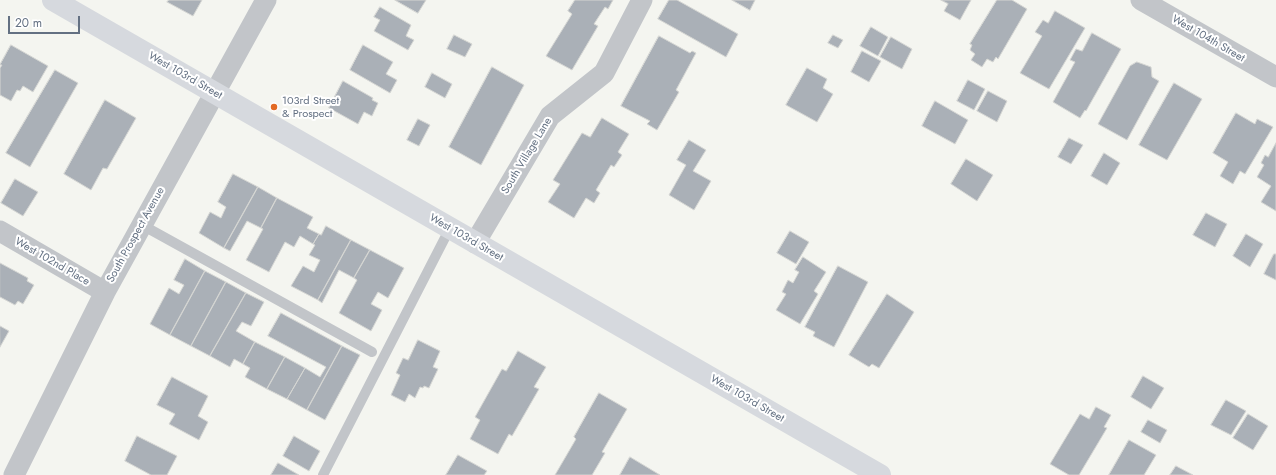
<!DOCTYPE html>
<style>
body{margin:0}
#map{position:relative;width:1276px;height:475px;overflow:hidden;background:#f4f5f0;font-family:Jost,sans-serif}
canvas{display:block}
.scale{position:absolute;left:8px;top:16px;width:72px;height:18px;box-sizing:border-box;border:2px solid #637082;border-top:0;padding-left:5px;font-size:12px;line-height:14px;white-space:nowrap;color:#637082;-webkit-text-stroke:3px #fff;paint-order:stroke}
</style>
<div id="map">
<canvas width="1276" height="475"></canvas>
<div class="scale">20 m</div>
</div>
<script>
const ctx = document.querySelector('canvas').getContext('2d');
ctx.lineJoin = 'round';
function fillPath(path, color) {
  ctx.fillStyle = color;
  ctx.fill(path, 'evenodd');
}
function stroke(path, color, width, dash) {
  ctx.strokeStyle = color;
  ctx.lineWidth = width;
  ctx.lineCap = dash ? 'butt' : 'round';
  ctx.setLineDash(dash || []);
  ctx.stroke(path);
}
function write(font, color, halo, rows, align = 'center') {
  ctx.font = font + ' Jost,sans-serif';
  ctx.lineWidth = 4;
  ctx.setLineDash([]);
  ctx.textBaseline = 'middle';
  ctx.strokeStyle = halo;
  ctx.fillStyle = color;
  for (const [text, x, y, turn = 0] of rows) {
    ctx.save();
    ctx.translate(x, y);
    ctx.rotate((+turn || 0) * Math.PI / 180);
    ctx.textAlign = isNaN(turn) ? turn : align;
    if (halo) ctx.strokeText(text, 0, 0);
    ctx.fillText(text, 0, 0);
    ctx.restore();
  }
}
const building = new Path2D(`
 M169 0H202L193 16 167 2Z
 M395 0H426L418 13Z
 M575 0H613L608 9 605 7 594 24 598 26 572 70 546 56 572 14 568 11Z
 M669 0H677L738 34 726 57 658 19Z
 M732 0H755L750 10Z
 M941 0H971L960 20 944 11 948 4Z
 M997 0H1012L1027 9 998 59 996 57 993 62 987 59 982 67 971 60 975 54 970 50 972 45 970 44Z
 M380 7 411 25 406 36 414 40 408 50 374 31 380 20 374 17Z
 M1055 11 1085 28 1049 89 1020 73 1042 36 1035 32 1043 20 1048 23Z
 M871 27 888 37 878 56 860 46Z
 M1092 33 1121 49 1086 111 1085 110 1080 118 1053 102 1075 62 1070 60 1076 49 1082 51Z
 M454 35 472 44 465 57 447 49Z
 M833 35 843 40 838 48 828 43Z
 M659 36 690 53 692 51 696 53 676 90 679 92 657 130 647 124 650 121 621 106Z
 M891 37 912 49 902 69 880 57Z
 M11 45 48 66 33 92 23 86 20 91 17 90 11 101 0 95V68L2 65H0Z
 M363 45 393 62 386 74 397 80 390 93 350 70Z
 M862 51 881 61 869 82 851 72Z
 M1137 62 1151 67 1152 77 1159 81 1127 140 1098 124 1130 66Z
 M492 67 524 85 481 165 449 147Z
 M807 68 827 79 823 88 833 94 817 122 786 105Z
 M55 70 78 83 30 167 6 153Z
 M432 73 452 84 445 98 425 87Z
 M968 80 985 89 974 110 957 101Z
 M343 81 373 98 372 100 378 103 372 116 364 112 358 124 329 108Z
 M1174 83 1202 99 1167 160 1139 145Z
 M988 91 1007 101 997 122 977 111Z
 M105 100 136 118 107 169 103 168 91 190 64 174Z
 M935 101 968 120 955 144 922 126Z
 M1236 113 1255 124 1257 119 1273 127 1245 174 1240 171 1233 184 1220 176 1228 162 1213 153Z
 M602 118 629 134 618 152 622 155 614 167 611 165 596 190 600 193 594 203 586 198 574 218 548 202 560 184 553 180 582 133 590 137Z
 M418 119 430 125 419 146 407 140Z
 M1069 138 1083 145 1071 164 1058 157Z
 M689 140 706 150 693 171 711 181 694 210 669 195 686 165 677 160Z
 M1276 143V211L1261 202 1271 186 1257 177 1264 165 1261 163 1265 155 1268 157Z
 M1104 153 1120 163 1107 185 1091 176Z
 M966 159 993 175 977 201 951 184Z
 M233 174 258 187 224 248 199 233 210 212 221 218 226 207 218 202Z
 M15 179 38 192 23 216 1 203Z
 M258 187 277 198 261 228 247 221 230 251 224 248Z
 M277 198 313 217 307 228 319 234 313 244 300 236 294 247 285 242 269 272 246 260 263 229 261 228Z
 M1206 213 1227 224 1215 247 1193 235Z
 M326 226 351 240 318 300 291 286 303 266 314 272 320 260 309 255 315 245 313 244 319 234 321 235Z
 M790 231 809 242 796 264 777 253Z
 M1246 234 1263 244 1250 267 1233 256Z
 M351 240 370 250 354 278 339 270 322 303 318 300Z
 M370 250 404 268 388 298 378 292 371 304 382 310 371 331 339 313 357 280 354 278Z
 M1274 254H1276V280L1264 274Z
 M803 257 826 272 814 291 818 294 800 324 776 310 786 294 782 292 788 280 793 283 799 272 795 270Z
 M185 259 205 271 170 335 150 324 169 288 179 294 184 285 174 280Z
 M0 263 28 278 27 281 34 285 23 304 18 301 15 305 0 297Z
 M838 266 868 282 834 347 813 336 815 332 805 327Z
 M205 271 226 282 191 346 170 335Z
 M226 282 246 293 210 356 191 346Z
 M246 293 264 302 251 326 242 322 236 331 255 342 243 364 234 359 230 367 210 356Z
 M887 294 914 312 879 368 872 364 869 367 849 355Z
 M281 313 342 346 307 410 287 399 305 368 320 377 326 367 268 336Z
 M0 326 9 331 0 347Z
 M418 340 440 351 433 367 438 369 429 388 424 386 423 388 420 387 415 398 409 394 405 402 391 395 400 375 396 373 403 358 408 360Z
 M255 342 285 357 267 389 245 377 250 368 243 364Z
 M342 346 360 355 325 420 307 410Z
 M518 351 546 367 534 387 539 389 512 436 509 434 498 454 470 439 480 420 475 417 502 369 506 371Z
 M285 357 305 368 287 399 267 389Z
 M1143 376 1164 388 1151 409 1131 397Z
 M172 377 208 396 198 416 208 422 199 440 169 424 175 414 157 405Z
 M599 393 627 409 602 452 605 453 592 475H555L576 439 574 437Z
 M1226 400 1246 411 1231 435 1211 425Z
 M1096 407 1111 415 1104 427 1107 428 1079 475H1069L1050 464 1080 414 1089 419Z
 M1248 414 1268 426 1253 450 1233 438Z
 M1148 420 1167 430 1160 443 1141 432Z
 M137 436 177 456 167 475H151L125 461Z
 M294 436 320 451 309 471 283 456Z
 M1129 440 1156 455 1144 475H1109Z
 M458 455 487 471 484 475H446Z
 M630 457 660 475H620Z
 M278 463 299 475H271Z
 M1176 466 1193 475H1170Z`);
fillPath(building, '#aab0b7');
stroke(building, '#d5d6d3', 1);
stroke(new Path2D(`
 M142 225 372 352
 M323 475 450 228`), '#c2c5c9', 10);
stroke(new Path2D(`
 M1141 0 1276 77
 M0 231 105 292
 M475 243 550 116 604 73 642 0
 M14 475 105 292 266 0`), '#c2c5c9', 21);
stroke(new Path2D(`
 M53 0 880 475`), '#d6d9de', 22);
for (const [x, y, r, color] of [
 [274,107,4,"#e26923"]
]) {
  const dot = new Path2D();
  dot.arc(x, y, r, 0, 2 * Math.PI);
  ctx.fillStyle = color;
  ctx.fill(dot);
  stroke(dot, '#fff', 1.5);
}
write('11px', '#637082', '#fff', [
 ["West 104th Street",1208,39,30],
 ["West 103rd Street",185,76,30],
 ["South Village Lane",527,156,-59],
 ["South Prospect Avenue",136,235,-61],
 ["West 103rd Street",466,238,30],
 ["West 102nd Place",52,262,30],
 ["West 103rd Street",747,399,30]
]);
write('11px', '#637082', '#fff', [
 ["103rd Street",282,101],
 ["& Prospect",282,114]
], 'left');
</script>
